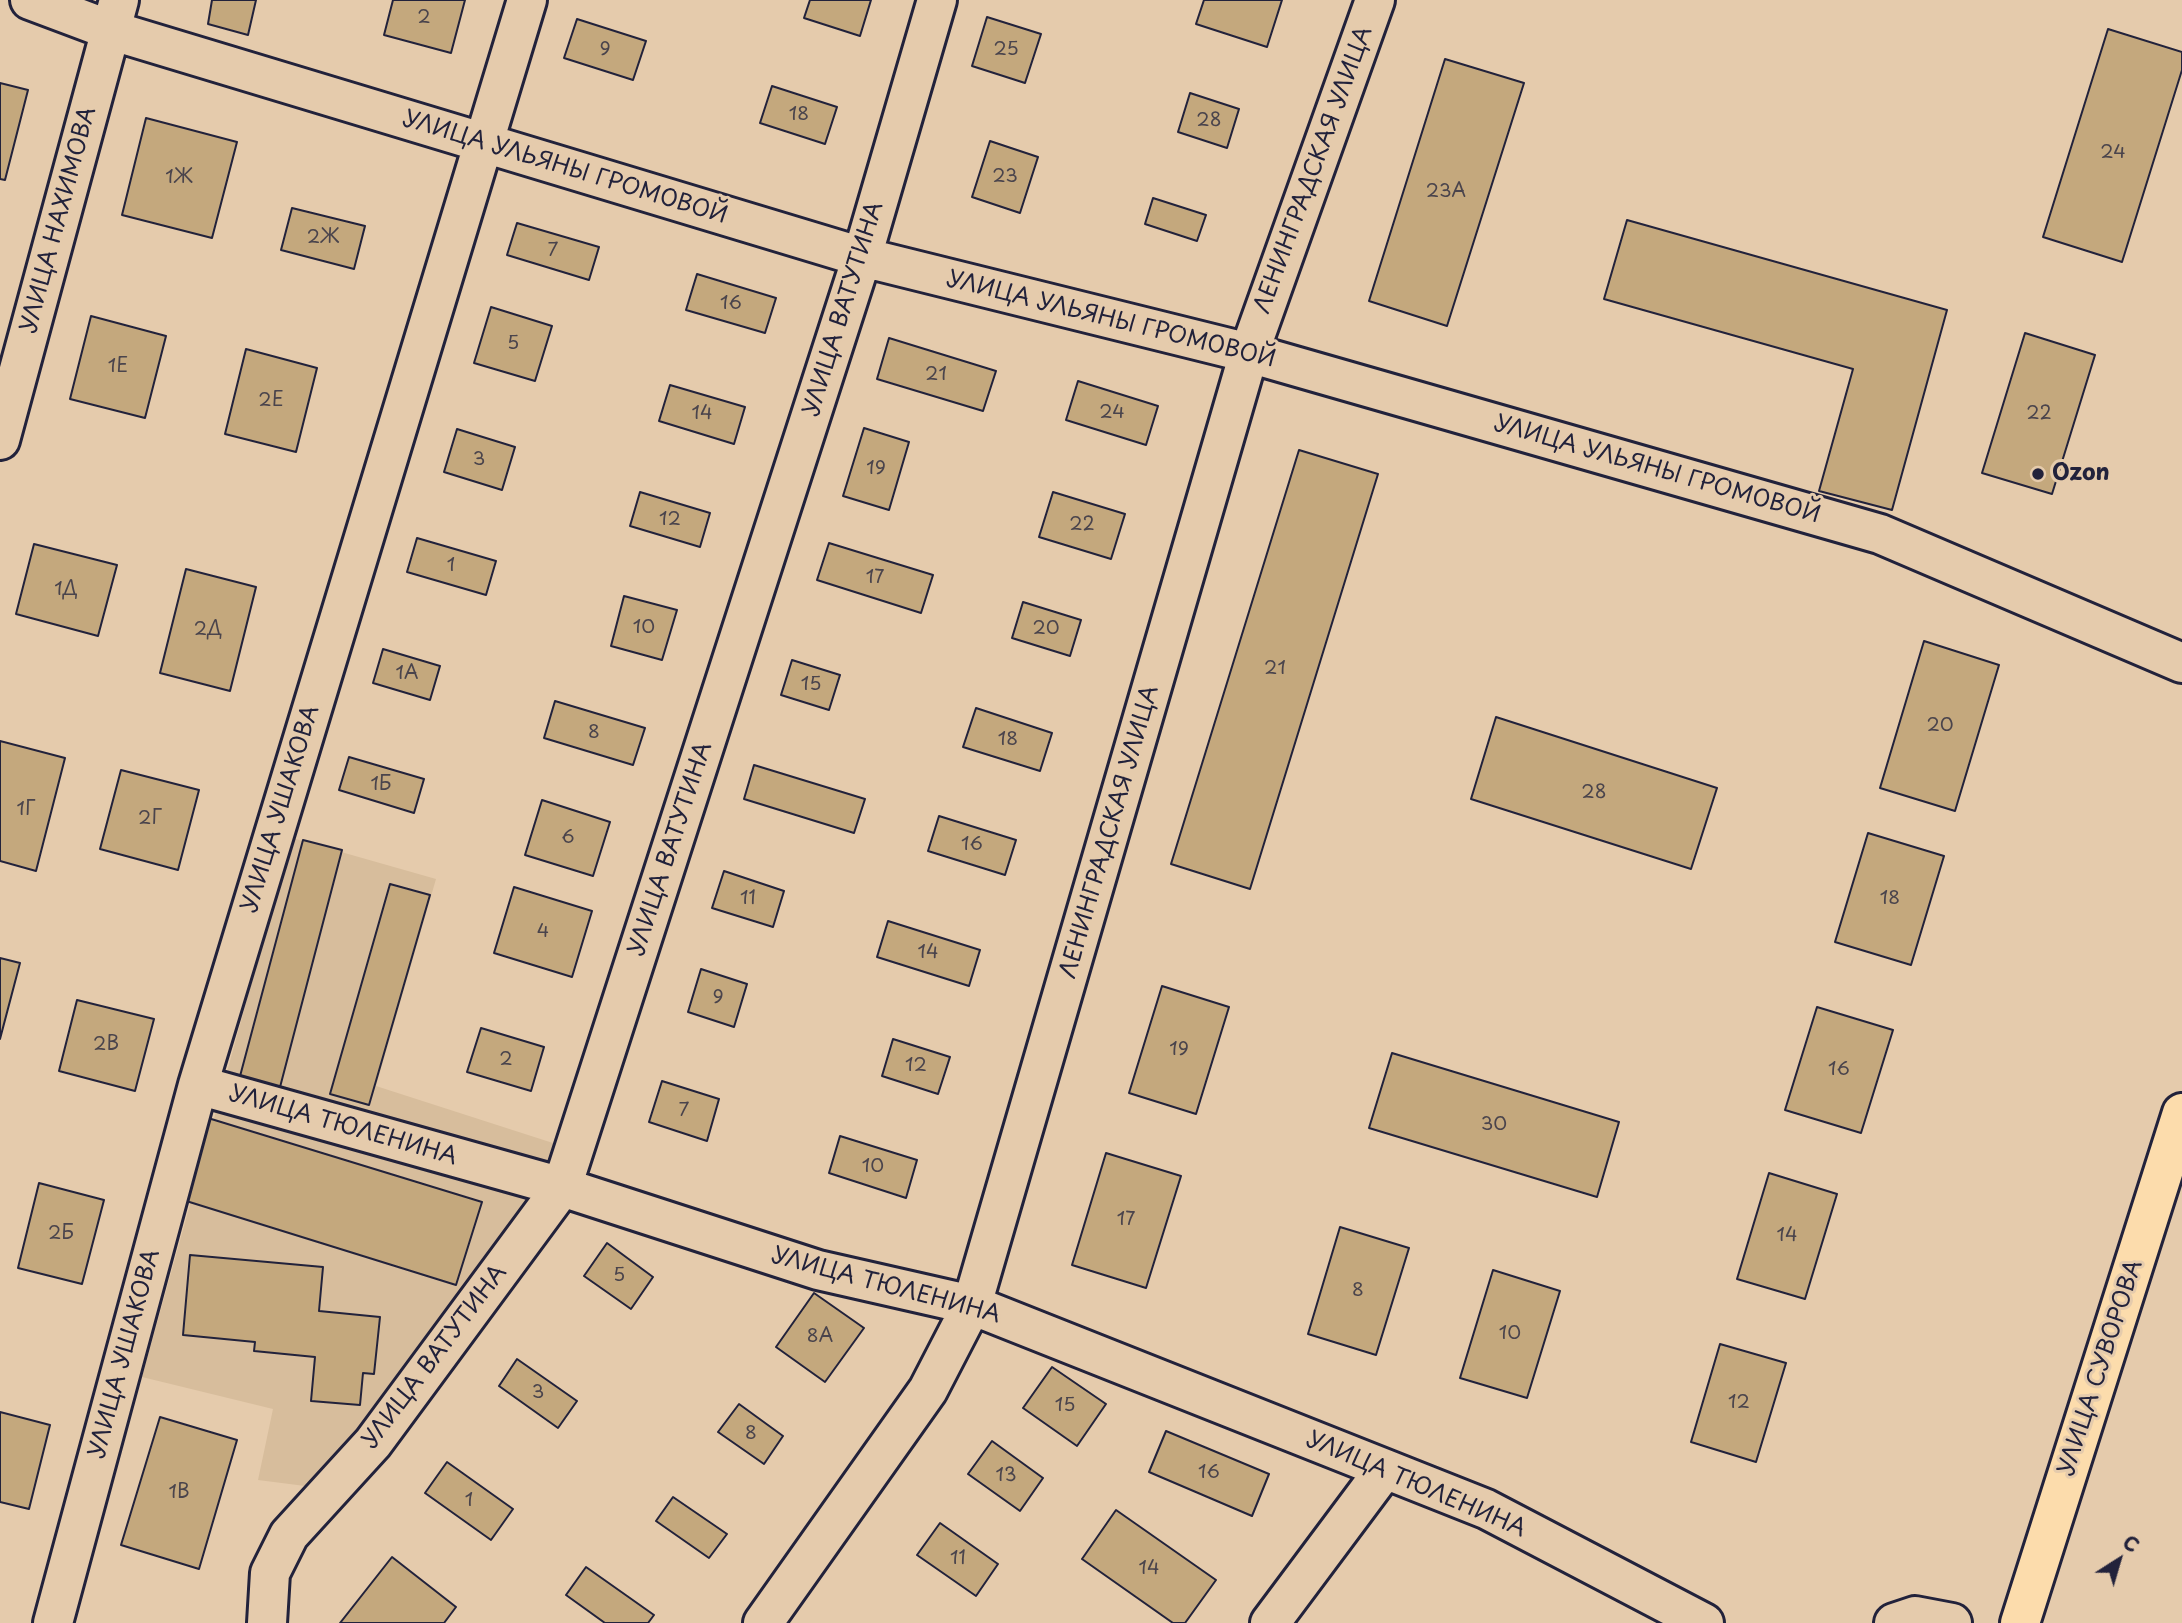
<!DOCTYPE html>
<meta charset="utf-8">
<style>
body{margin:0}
#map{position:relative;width:2182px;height:1623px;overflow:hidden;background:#e5cbac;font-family:"Playpen Sans",sans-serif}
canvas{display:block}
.north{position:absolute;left:2084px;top:1525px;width:70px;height:70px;-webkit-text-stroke:5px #e5cbac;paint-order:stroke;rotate:37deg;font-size:19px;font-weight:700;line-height:28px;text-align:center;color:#22223b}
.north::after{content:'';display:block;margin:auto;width:24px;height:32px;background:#22223b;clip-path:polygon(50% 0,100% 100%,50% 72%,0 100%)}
</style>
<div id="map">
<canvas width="2182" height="1623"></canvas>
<div class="north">С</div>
</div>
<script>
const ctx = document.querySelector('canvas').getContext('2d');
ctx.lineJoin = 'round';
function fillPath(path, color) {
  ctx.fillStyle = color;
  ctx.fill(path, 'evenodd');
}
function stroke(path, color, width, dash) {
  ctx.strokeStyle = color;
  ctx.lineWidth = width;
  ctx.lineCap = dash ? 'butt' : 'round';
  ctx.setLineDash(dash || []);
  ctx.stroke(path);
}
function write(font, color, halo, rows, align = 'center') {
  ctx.font = font + ' "Playpen Sans",sans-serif';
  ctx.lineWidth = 6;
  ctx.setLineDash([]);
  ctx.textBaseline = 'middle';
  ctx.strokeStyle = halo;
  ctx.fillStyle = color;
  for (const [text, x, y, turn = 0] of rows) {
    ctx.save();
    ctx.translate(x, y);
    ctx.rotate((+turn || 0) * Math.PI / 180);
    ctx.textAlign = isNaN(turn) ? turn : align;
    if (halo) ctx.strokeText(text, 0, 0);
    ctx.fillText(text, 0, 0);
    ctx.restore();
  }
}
fillPath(new Path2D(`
 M292 838 436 879 376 1086 556 1144 548 1181 313 1487 258 1480 273 1409 142 1377Z`), '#d7bd9c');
const building = new Path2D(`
 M212 0H256L248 35 208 24Z
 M393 0H465L451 53 384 35Z
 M810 0H871L860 36 804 18Z
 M1204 0H1282L1267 47 1196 24Z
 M987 17 1041 34 1025 83 972 66Z
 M577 19 646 41 633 80 564 58Z
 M2108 29 2182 52V70L2122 262 2043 237Z
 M1445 59 1524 83 1447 326 1369 301Z
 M0 83 28 90 5 180 0 179Z
 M772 86 837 107 825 144 760 123Z
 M1190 93 1239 109 1227 148 1178 132Z
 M146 118 237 142 212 238 122 215Z
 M990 141 1038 157 1020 213 972 197Z
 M1153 198 1206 215 1197 241 1145 224Z
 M292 208 365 226 354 269 281 250Z
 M1627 220 1947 310 1892 510 1819 491 1853 369 1604 299Z
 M517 223 599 247 589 280 507 255Z
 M697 274 776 298 765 333 686 310Z
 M491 307 552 326 535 381 474 363Z
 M91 316 166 336 145 418 70 399Z
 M2025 333 2095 355 2052 494 1982 473Z
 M889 338 996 371 983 411 877 379Z
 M246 349 317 368 296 452 225 434Z
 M1078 381 1158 406 1146 445 1066 420Z
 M670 385 745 407 734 444 659 421Z
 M864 428 909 442 889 510 843 496Z
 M457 429 515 447 502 490 444 472Z
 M1299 450 1378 474 1250 889 1171 864Z
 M640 492 710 513 700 547 630 526Z
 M1053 492 1125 514 1111 559 1039 537Z
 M417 538 496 561 486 595 407 572Z
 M829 543 933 575 921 613 817 580Z
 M34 544 117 565 98 636 16 614Z
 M186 569 256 587 230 691 160 673Z
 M624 596 677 610 662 660 611 646Z
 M1023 602 1081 620 1070 656 1012 638Z
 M1924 641 1999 665 1955 811 1880 788Z
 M383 649 440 666 430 700 373 683Z
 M792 660 840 675 829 710 781 695Z
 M555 701 645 728 633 765 544 738Z
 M976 708 1052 733 1040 771 963 747Z
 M1496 717 1717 788 1691 869 1471 799Z
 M0 741 65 758 36 871 0 861Z
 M349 757 424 779 414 813 339 790Z
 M754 765 865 799 854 833 744 799Z
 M121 770 199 790 178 870 100 849Z
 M542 800 610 822 593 876 525 855Z
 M939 816 1016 840 1005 875 928 851Z
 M1868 833 1944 856 1911 965 1835 942Z
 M303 840 342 850 279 1091 239 1080Z
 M724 871 784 891 773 927 712 908Z
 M390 884 430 895 369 1105 330 1094Z
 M514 887 592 911 572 977 494 953Z
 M888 921 980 950 969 986 877 957Z
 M0 958 20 963 0 1039Z
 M701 969 747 984 734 1027 688 1012Z
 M1162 986 1229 1007 1196 1114 1129 1093Z
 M77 1000 154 1019 135 1091 59 1071Z
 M1817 1007 1893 1030 1861 1133 1785 1110Z
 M481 1028 544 1047 531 1091 467 1072Z
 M893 1039 950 1057 938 1094 882 1076Z
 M1392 1053 1619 1122 1597 1197 1369 1128Z
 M662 1081 719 1099 707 1141 649 1122Z
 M208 1118 482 1202 456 1285 183 1200Z
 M840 1136 917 1160 906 1198 829 1173Z
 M1106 1153 1181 1176 1146 1288 1072 1265Z
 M1769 1173 1837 1194 1805 1299 1737 1279Z
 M39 1183 104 1200 82 1284 18 1268Z
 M1340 1227 1409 1248 1376 1355 1308 1334Z
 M607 1243 653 1277 631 1309 584 1276Z
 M190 1255 323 1267 319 1311 380 1317 374 1374 363 1373 360 1405 311 1401 315 1357 254 1351 255 1342 183 1335Z
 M1493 1270 1560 1291 1527 1398 1460 1378Z
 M814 1293 864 1328 825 1382 776 1347Z
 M1720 1344 1786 1363 1756 1462 1691 1442Z
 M517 1359 577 1401 558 1428 499 1386Z
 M1052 1367 1106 1404 1077 1446 1023 1408Z
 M739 1404 783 1436 764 1464 718 1432Z
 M0 1412 50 1425 29 1509 0 1502Z
 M160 1417 237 1440 199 1569 121 1545Z
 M1166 1431 1269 1474 1252 1516 1149 1472Z
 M992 1441 1043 1478 1020 1511 968 1474Z
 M447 1462 513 1509 491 1540 425 1493Z
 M673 1497 727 1534 709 1558 656 1521Z
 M1116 1510 1216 1580 1185 1623H1173L1082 1559Z
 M940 1523 998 1564 976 1596 917 1555Z
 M392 1557 456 1607 444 1623H340Z
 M586 1567 654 1615 648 1623H605L566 1595Z`);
fillPath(building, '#c4a87d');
stroke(building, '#22223b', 2);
const minor = new Path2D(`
 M30 0 110 30 862 257 1249 353 1880 534 2182 663
 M0 440 119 0
 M198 1085 562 1187 818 1270 972 1305 1486 1509 1704 1623
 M53 1623 198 1085 527 0
 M267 1623 270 1573 289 1535 373 1443 562 1187 862 257 937 0
 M763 1623 928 1390 972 1305 1249 353 1375 0
 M1270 1623 1385 1469
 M1894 1623 1915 1616 1952 1623`);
const primary = new Path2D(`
 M2020 1623 2182 1113`);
stroke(minor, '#22223b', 44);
stroke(primary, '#22223b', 44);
stroke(minor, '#e5cbac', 38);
stroke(primary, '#fcdcac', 38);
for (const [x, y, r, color] of [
 [2038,474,7,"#22223b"]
]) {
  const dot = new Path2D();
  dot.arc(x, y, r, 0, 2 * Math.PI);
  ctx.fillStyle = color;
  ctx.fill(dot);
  stroke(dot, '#e5cbac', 2.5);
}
write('19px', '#4a444c', null, [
 ["2",424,18],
 ["9",605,50],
 ["25",1006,50],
 ["18",799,115],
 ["28",1209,121],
 ["24",2113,153],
 ["23",1005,177],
 ["1Ж",179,178],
 ["23А",1446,192],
 ["2Ж",323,238],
 ["7",553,251],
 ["16",731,304],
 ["5",513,344],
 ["1Е",118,367],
 ["21",936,375],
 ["2Е",271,401],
 ["24",1112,413],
 ["14",702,414],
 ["22",2039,414],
 ["3",479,460],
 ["19",876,469],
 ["12",670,520],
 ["22",1082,525],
 ["1",451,566],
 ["17",875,578],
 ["1Д",66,590],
 ["10",644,628],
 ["20",1046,629],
 ["2Д",208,630],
 ["21",1275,669],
 ["1А",407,674],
 ["15",811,685],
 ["20",1940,726],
 ["8",594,733],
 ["18",1008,740],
 ["1Б",381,785],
 ["28",1594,793],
 ["1Г",26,810],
 ["2Г",150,819],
 ["6",568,838],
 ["16",972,845],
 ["11",748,899],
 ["18",1890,899],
 ["4",543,932],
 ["14",928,953],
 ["9",718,998],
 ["2В",106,1045],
 ["19",1179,1050],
 ["2",506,1060],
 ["12",916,1066],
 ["16",1839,1070],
 ["7",684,1111],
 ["30",1494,1125],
 ["10",873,1167],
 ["17",1126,1220],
 ["2Б",61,1234],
 ["14",1787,1236],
 ["5",619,1276],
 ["8",1358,1291],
 ["10",1510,1334],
 ["8А",820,1337],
 ["3",538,1393],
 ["12",1739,1403],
 ["15",1065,1406],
 ["8",751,1434],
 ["16",1209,1473],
 ["13",1006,1476],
 ["1В",179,1493],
 ["1",469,1501],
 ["11",958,1559],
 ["14",1149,1569]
]);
write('23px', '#22223b', '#e5cbac', [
 ["УЛИЦА УЛЬЯНЫ ГРОМОВОЙ",565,168,17],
 ["ЛЕНИНГРАДСКАЯ УЛИЦА",1314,170,-70],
 ["УЛИЦА НАХИМОВА",59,220,-75],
 ["УЛИЦА ВАТУТИНА",844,309,-73],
 ["УЛИЦА УЛЬЯНЫ ГРОМОВОЙ",1111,320,14],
 ["УЛИЦА УЛЬЯНЫ ГРОМОВОЙ",1657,470,16],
 ["УЛИЦА УШАКОВА",281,809,-73],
 ["ЛЕНИНГРАДСКАЯ УЛИЦА",1110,832,-74],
 ["УЛИЦА ВАТУТИНА",671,849,-72],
 ["УЛИЦА ТЮЛЕНИНА",343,1126,16],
 ["УЛИЦА ТЮЛЕНИНА",886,1286,15],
 ["УЛИЦА УШАКОВА",125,1354,-75],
 ["УЛИЦА ВАТУТИНА",435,1357,-53],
 ["УЛИЦА СУВОРОВА",2101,1368,-72],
 ["УЛИЦА ТЮЛЕНИНА",1416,1485,23]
]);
write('bold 23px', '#22223b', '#e5cbac', [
 ["Ozon",2052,474]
], 'left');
</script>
